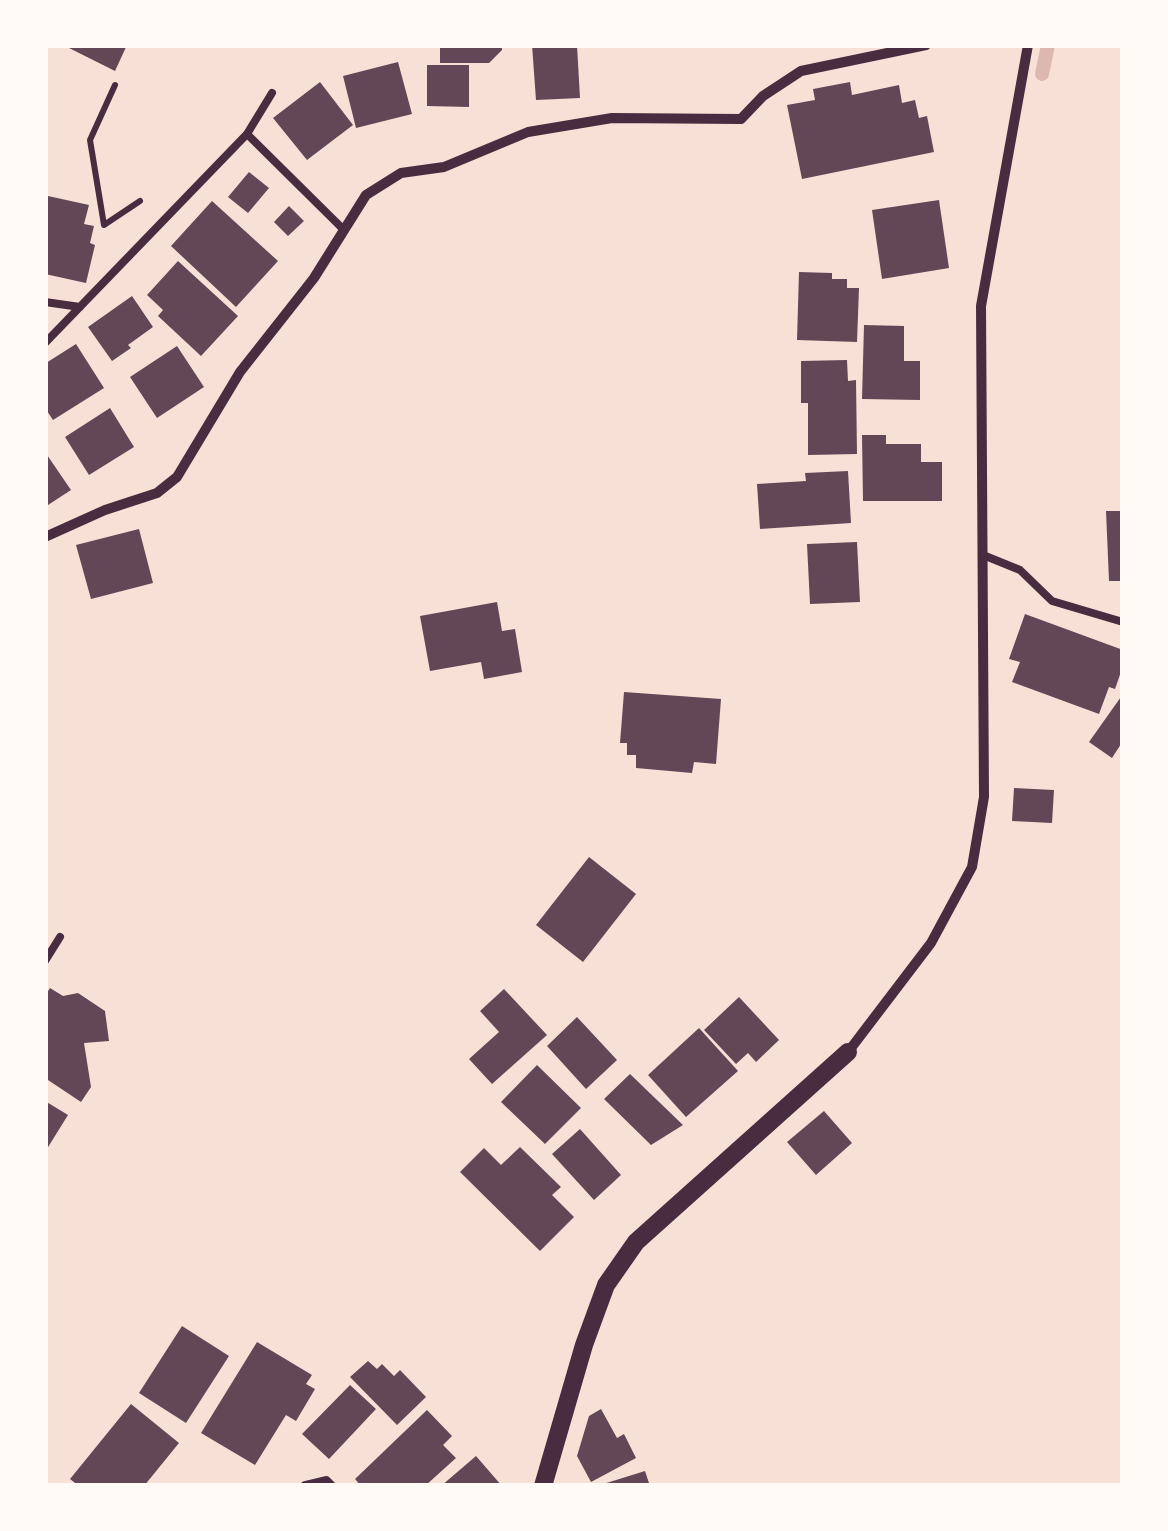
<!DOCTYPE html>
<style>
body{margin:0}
#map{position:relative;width:1168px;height:1531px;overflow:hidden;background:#f7e1d7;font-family:"Alegreya Sans",sans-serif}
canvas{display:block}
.frame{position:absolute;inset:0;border:48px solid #fffaf5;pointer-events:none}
</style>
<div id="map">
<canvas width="1168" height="1531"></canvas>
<div class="frame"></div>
</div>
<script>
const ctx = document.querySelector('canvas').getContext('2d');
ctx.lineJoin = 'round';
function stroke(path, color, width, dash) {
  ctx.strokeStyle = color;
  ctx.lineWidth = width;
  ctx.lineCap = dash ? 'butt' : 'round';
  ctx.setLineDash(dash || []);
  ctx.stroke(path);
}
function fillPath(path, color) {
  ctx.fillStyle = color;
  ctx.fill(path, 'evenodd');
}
stroke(new Path2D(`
 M1042 74 1048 45`), '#dcb8b0', 14);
fillPath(new Path2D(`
 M63 45H127L115 71Z
 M440 45H502V50L489 63H440Z
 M532 45H577L580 98 536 100Z
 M398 62 412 114 356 128 343 76Z
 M427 65H469V107L427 106Z
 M320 82 353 125 307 160 273 118Z
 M850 82 852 95 899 85 902 103 915 100 919 118 927 116 934 152 802 179 787 105 815 100 813 89Z
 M249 172 269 188 248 213 228 197Z
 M48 196 89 205 84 224 94 226 90 243 95 245 86 283 45 274V210Z
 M939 200 949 268 882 279 872 210Z
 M212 201 278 261 236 307 171 246Z
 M289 206 304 221 288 236 274 222Z
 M178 261 238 316 201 356 158 316 163 310 147 295Z
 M799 272 832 273V279H847V288H859L857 342 797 340Z
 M132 296 153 327 128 345 131 348 112 361 88 327Z
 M864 325 904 326V361H920V400L862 399Z
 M76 344 104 388 53 420 45 408V369L48 367 46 363Z
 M177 346 204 387 157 418 130 377Z
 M847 360 848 381 856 380 857 454 808 455V403H801V361Z
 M110 408 134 447 89 475 65 437Z
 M862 435H886V444H921V462H942V501H863Z
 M45 452 71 490 45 507Z
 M848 471 851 523 760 529 757 484 806 481 805 473Z
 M1106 511H1123V581H1109Z
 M139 529 153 583 91 599 76 545Z
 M857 542 860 602 810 604 807 544Z
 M497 602 502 631 515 629 522 672 484 679 481 662 430 671 420 616Z
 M1025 614 1123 650V666L1115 689 1109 687 1099 714 1012 682 1020 662 1009 659Z
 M624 692 721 699 716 764 694 762 692 773 636 768V755H627V743H620Z
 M1123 694V741L1112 758 1089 742Z
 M1014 788 1054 790 1052 823 1012 821Z
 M589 857 636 894 583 962 536 925Z
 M50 988 63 996 78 993 105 1011 109 1041 84 1043 91 1087 81 1102 45 1078V996Z
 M504 989 547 1035 492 1084 469 1059 499 1032 480 1011Z
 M739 997 779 1040 756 1062 748 1053 736 1064 704 1030Z
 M577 1017 617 1060 586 1089 547 1046Z
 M699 1028 738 1071 686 1117 648 1075Z
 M537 1065 581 1108 545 1144 501 1102Z
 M630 1074 683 1125 651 1145 604 1099Z
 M45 1101 68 1115 45 1152Z
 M824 1111 852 1143 816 1175 787 1142Z
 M580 1129 621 1175 594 1200 552 1154Z
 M520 1147 561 1187 552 1195 574 1217 540 1251 460 1172 484 1148 501 1165Z
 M182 1326 229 1356 186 1423 139 1393Z
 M257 1342 312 1375 306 1384 315 1389 296 1421 286 1415 255 1465 201 1433Z
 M368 1361 377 1369 382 1364 394 1376 400 1370 426 1397 397 1425 350 1377Z
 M350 1385 376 1409 329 1459 302 1434Z
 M131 1404 179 1443 144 1486H79L70 1479Z
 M601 1409 617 1438 624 1434 636 1458 591 1482 577 1456 589 1416Z
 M427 1410 452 1436 443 1445 456 1458 425 1486H361L355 1479Z
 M476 1456 502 1486H441Z
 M645 1471 650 1486H600V1485Z`), '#644757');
stroke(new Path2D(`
 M115 85 90 140 104 225 140 201`), '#4a2c40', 6);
stroke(new Path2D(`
 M247 134 344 230
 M45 302 80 307
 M45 343 247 134 272 93
 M983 555 1020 570 1052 601 1123 622
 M45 961 60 937`), '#4a2c40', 8);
stroke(new Path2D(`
 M45 537 105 510 157 493 177 477 240 372 314 278 366 195 401 173 444 167 528 132 612 118 741 119 763 96 801 71 926 45
 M848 1052 931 943 972 867 984 797 981 306 1028 45
 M305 1486 326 1481 331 1486`), '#4a2c40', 10);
stroke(new Path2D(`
 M543 1486 584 1345 606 1285 636 1242 848 1052`), '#4a2c40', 18);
</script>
